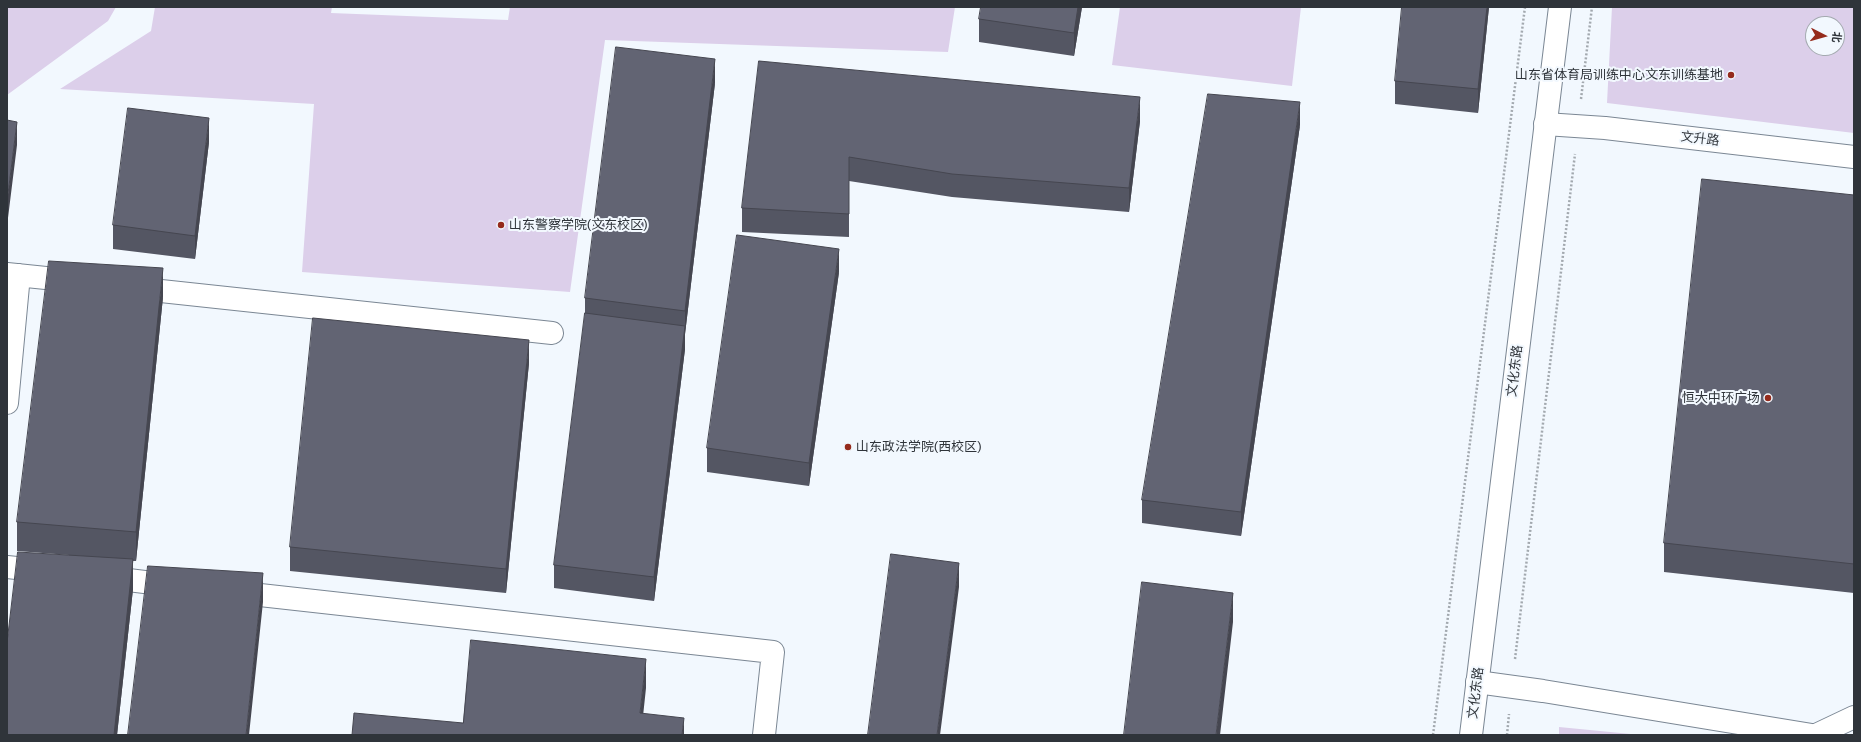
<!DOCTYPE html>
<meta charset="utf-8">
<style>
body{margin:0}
#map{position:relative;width:1861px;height:742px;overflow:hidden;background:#f2f8fe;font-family:"Roboto Serif","Noto Sans SC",serif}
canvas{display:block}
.frame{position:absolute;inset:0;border:8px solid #2f343a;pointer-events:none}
.north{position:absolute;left:1805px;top:16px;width:40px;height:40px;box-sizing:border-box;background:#f2f8fe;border:1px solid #a4aab0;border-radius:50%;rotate:96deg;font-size:11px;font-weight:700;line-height:16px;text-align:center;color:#2f343a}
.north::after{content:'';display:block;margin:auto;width:14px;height:18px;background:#952b1c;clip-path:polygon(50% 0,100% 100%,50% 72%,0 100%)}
</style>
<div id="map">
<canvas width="1861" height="742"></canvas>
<div class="frame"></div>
<div class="north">北</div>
</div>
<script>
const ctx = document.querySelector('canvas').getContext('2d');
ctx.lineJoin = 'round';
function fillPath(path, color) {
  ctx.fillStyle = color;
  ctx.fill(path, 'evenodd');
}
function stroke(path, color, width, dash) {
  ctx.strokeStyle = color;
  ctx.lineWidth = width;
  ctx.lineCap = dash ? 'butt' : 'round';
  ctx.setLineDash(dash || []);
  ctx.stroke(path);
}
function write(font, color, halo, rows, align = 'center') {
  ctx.font = font + ' "Roboto Serif","Noto Sans SC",serif';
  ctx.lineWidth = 4;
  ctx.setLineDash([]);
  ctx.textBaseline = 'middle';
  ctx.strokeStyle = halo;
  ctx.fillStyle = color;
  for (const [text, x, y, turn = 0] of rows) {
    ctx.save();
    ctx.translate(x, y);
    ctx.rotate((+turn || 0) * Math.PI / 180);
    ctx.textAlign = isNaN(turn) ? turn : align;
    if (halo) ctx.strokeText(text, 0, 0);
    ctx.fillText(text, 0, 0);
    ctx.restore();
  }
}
fillPath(new Path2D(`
 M7 7H116L108 21 7 95Z
 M155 7H332L331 13 508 20 510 7H955L948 52 605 40 570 292 302 272 314 104 60 89 151 31Z
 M1120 7H1301L1292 86 1112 65Z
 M1612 7H1854V133L1607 103ZM1813 24H1837V48H1813Z
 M1559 727 1641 735H1559Z`), '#dccfea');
const minor = new Path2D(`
 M1545 124 1605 128 1854 157
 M7 274 75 281
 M133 288 552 333
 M7 403 19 275
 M7 567 46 571
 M104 577 177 586
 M233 592 773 652 764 735
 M1477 682 1543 691 1812 735
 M1816 735 1854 717`);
const major = new Path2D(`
 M1471 735 1560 7`);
stroke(minor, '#7b8794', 24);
stroke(major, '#7b8794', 24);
stroke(new Path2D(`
 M1581 99 1592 7
 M1515 659 1575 154
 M1433 735 1525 7
 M1507 735 1509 714`), '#a3a9af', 2.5, [2, 2]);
stroke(minor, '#fff', 22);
stroke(major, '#fff', 22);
fillPath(new Path2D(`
 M1082 7 1074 56 979 42V19Z
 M1489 7 1478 113 1395 104V81Z
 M759 61 1140 121 1129 212 952 197 849 181V237L742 232V208Z
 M715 83 685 334V349L654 601 554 588V565L585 313V298Z
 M1300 125 1241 536 1142 523V500Z
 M209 142 195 259 113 249V225Z
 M1854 195V593L1664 572V543Z
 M839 272 809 486 707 472V448Z
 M163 297 136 561H133V589L117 735H7L69 555 17 551V522Z
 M529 363 506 593 290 571V547Z`), '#545663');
fillPath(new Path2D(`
 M1078 7H1082L1074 56V33Z
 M1487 7H1489L1478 113V89Z
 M715 59V83L685 334V349L654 601V577L685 326V311Z
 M1140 97V121L1129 212V188Z
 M1300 102V125L1241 536V512Z
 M209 118V142L195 259V236Z
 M17 122V145L7 226V202Z
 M839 249V272L809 486V463Z
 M163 268V297L136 561V532Z
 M529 340V363L506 593V569Z
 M133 559V589L117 735H114Z
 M959 563V587L940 735H937Z
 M263 573V602L249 735H246Z
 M1233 593V622L1220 735H1216Z
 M646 659V688L641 735 640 713Z
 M684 718V735H682Z`), '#454650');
const building = new Path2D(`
 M981 7H1078L1074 33 979 19Z
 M1402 7H1487L1478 89 1395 81Z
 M616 47 715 59 685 311 585 298Z
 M759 61 1140 97 1129 188 952 174 849 157V214L742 208Z
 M1208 94 1300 102 1241 512 1142 500Z
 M128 108 209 118 195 236 113 225Z
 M7 120 17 122 7 202Z
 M1702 179 1854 195V564L1664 543Z
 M737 235 839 249 809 463 707 448Z
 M49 261 163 268 136 532 17 522Z
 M585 313 685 326 654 577 554 565Z
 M313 318 529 340 506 569 290 547Z
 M18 552 133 559 114 735H7V643Z
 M891 554 959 563 937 735H868Z
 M148 566 263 573 246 735H128Z
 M1142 582 1233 593 1216 735H1124Z
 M471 640 646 659 640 713 684 718 682 735H352L354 713 463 723Z`);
fillPath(building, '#626473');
stroke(building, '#454650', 1);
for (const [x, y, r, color] of [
 [1731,75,4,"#952b1c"],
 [501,225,4,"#952b1c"],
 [1768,398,4,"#952b1c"],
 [848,447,4,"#952b1c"]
]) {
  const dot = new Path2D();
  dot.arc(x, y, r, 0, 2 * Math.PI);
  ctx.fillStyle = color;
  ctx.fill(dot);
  stroke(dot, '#f2f8fe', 1.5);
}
write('13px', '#2f343a', '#f2f8fe', [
 ["山东省体育局训练中心文东训练基地",1723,75],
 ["山东警察学院(文东校区)",509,225,"left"],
 ["恒大中环广场",1760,398],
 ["山东政法学院(西校区)",856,447,"left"]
], 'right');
write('13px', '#2f343a', '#f2f8fe', [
 ["文升路",1700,139,7],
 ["文化东路",1515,371,-83],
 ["文化东路",1476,693,-83]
]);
</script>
